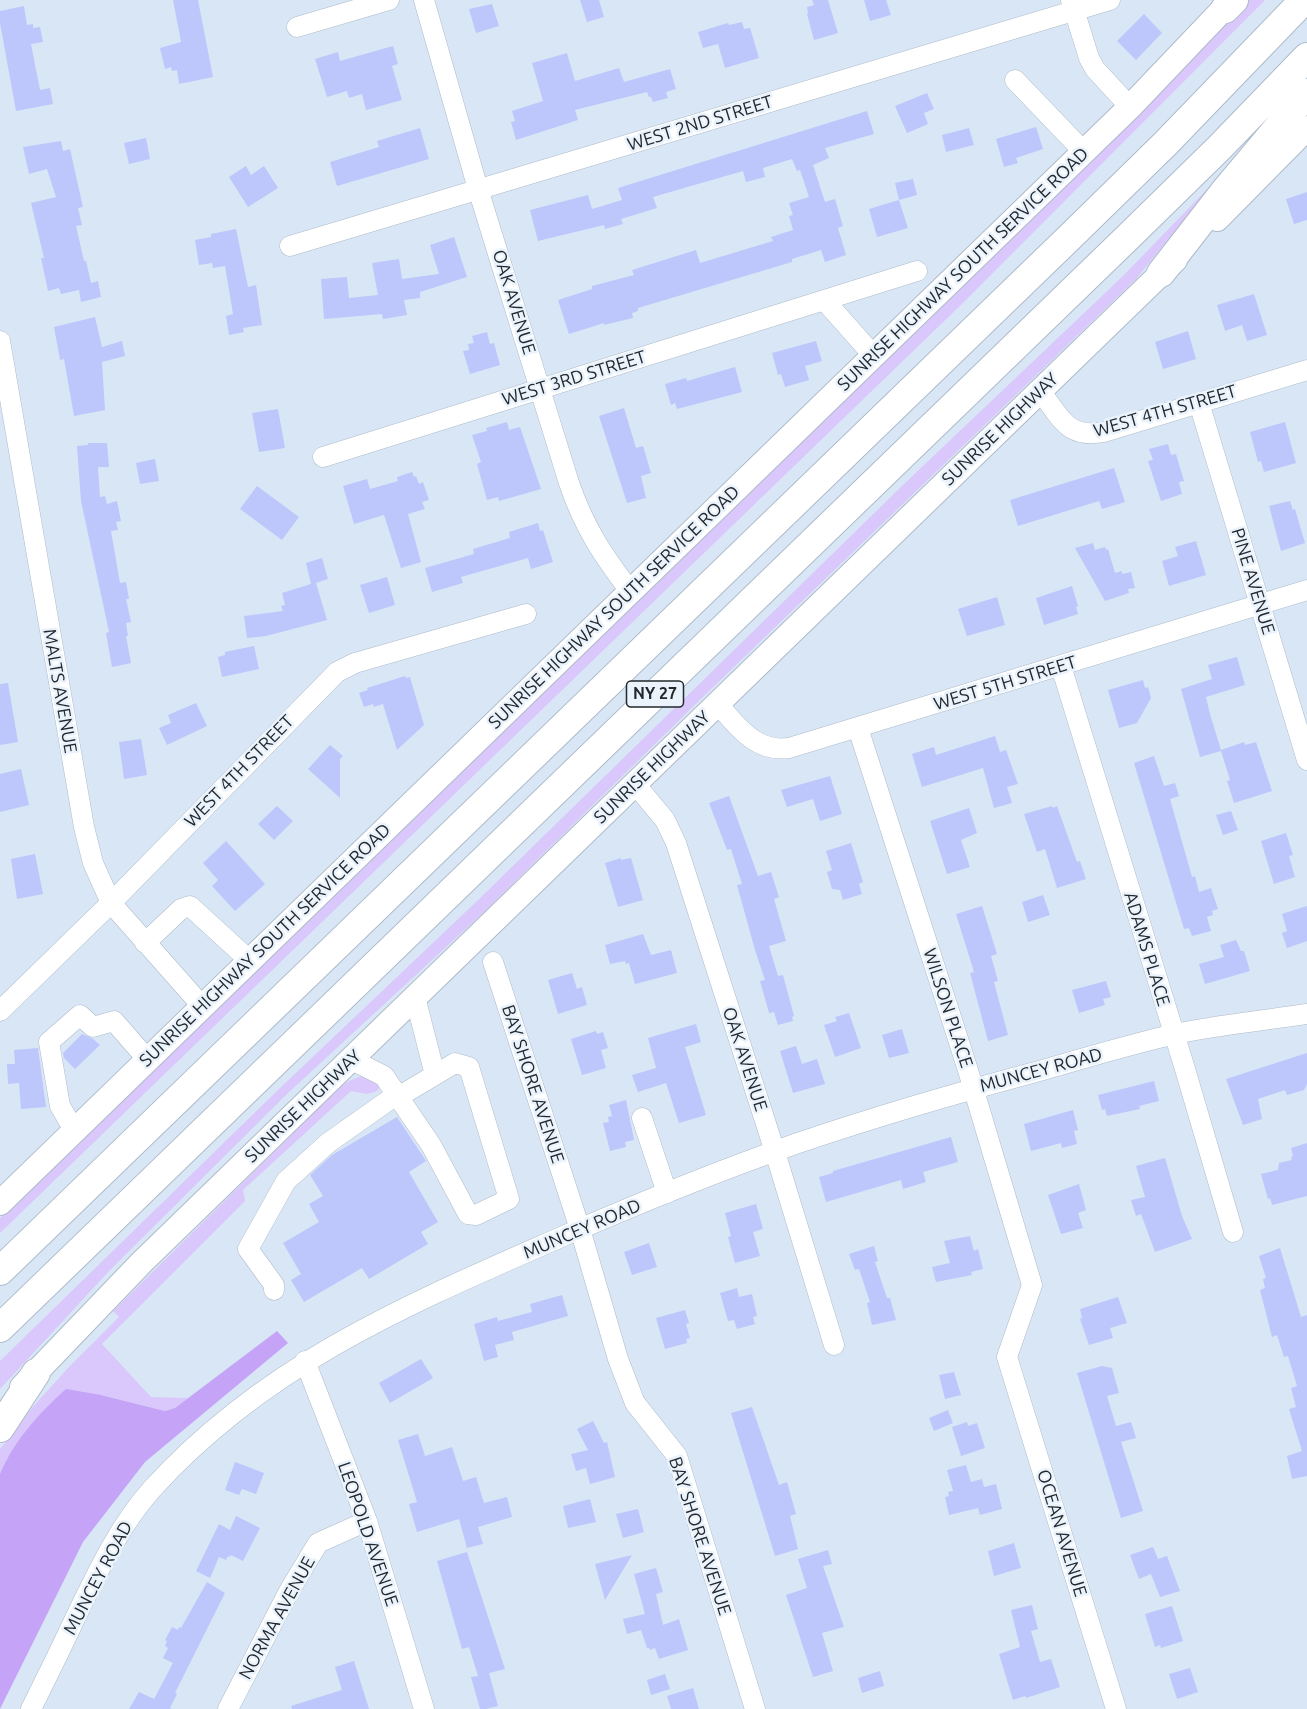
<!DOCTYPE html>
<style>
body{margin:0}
canvas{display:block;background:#d8e6f6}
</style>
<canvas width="1307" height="1709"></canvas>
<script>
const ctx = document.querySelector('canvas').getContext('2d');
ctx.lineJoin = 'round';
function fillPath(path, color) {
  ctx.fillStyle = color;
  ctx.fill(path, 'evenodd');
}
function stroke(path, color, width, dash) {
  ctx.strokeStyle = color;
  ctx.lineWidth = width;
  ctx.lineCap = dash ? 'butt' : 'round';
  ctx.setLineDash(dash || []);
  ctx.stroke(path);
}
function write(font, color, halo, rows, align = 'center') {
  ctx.font = font + ' Ubuntu,sans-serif';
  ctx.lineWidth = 5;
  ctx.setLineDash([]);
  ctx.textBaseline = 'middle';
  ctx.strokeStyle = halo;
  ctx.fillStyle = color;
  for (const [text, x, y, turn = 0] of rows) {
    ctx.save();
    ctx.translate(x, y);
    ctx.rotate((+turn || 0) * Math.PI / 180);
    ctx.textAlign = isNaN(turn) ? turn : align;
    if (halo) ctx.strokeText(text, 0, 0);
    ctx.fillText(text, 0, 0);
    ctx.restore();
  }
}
fillPath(new Path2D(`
 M1244 0H1265L966 300 0 1233V1218Z
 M1218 178 1136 279 708 692 484 912 288 1093 110 1270 0 1389V1361L280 1088 475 903 904 484 1123 276Z
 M362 1076 381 1085 377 1091 367 1094 351 1091 243 1190 245 1201 102 1344 151 1397 188 1398 175 1408 165 1411 101 1395 7 1458 0 1474V1449L31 1409 68 1368 119 1317 113 1311 340 1087 349 1081Z`), '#dac7fb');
fillPath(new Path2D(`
 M277 1331 288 1343 145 1462 83 1542 0 1709V1474C13 1442 40 1412 66 1389L101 1395 165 1411 175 1408Z`), '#c5a4f8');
fillPath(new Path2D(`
 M173 0H198L213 77 179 84 177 70 172 71 171 67 165 69 160 48 181 42Z
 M580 0H599L604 17 587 22Z
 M812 0H828L838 33 814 40 807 14 808 13 807 7 814 5Z
 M864 0H886L891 15 870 21Z
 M492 4 499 26 476 33 469 9Z
 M24 6 27 25 33 24V28L40 27 43 42 31 44 40 90 50 88 53 104 16 111 0 23V11Z
 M1144 14 1162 33 1136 60 1117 41Z
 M742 22 744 29 750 28 751 31 759 58 725 68 718 44 703 48 698 32 728 23 729 25Z
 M393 46 398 64 392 66 402 100 366 110 362 94 349 98 347 91 327 97 315 59 338 52 340 61Z
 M567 53 575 81 619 68 624 82 670 69 676 89 666 92 668 98 653 102 651 97H649L647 92 575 110 578 120 516 140 511 122 515 121 512 111 543 101 532 63Z
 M927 93 934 109 924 113 928 124 907 133 895 106Z
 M867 111 874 134 825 148 829 158 813 165 825 202 835 199 843 226 838 228 846 255 825 262 821 250 792 259V262L638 308V311L632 313 633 318 604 325V323L569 334 558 300 592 289V286L634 275 632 270 696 250 700 263 773 241 771 237 793 230 789 216 793 215 789 203 809 197 800 170 797 171 792 159 763 168 765 177 746 182 743 171 653 197 657 208 621 219 623 224 605 229 604 225 538 241 530 210 588 195 592 209 622 200 618 188Z
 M1036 127 1043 149 1016 158 1018 163 1004 167 996 139Z
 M420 128 429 159 337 186 330 162 379 147 377 141Z
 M969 128 974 145 946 152 942 135Z
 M146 138 150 159 129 164 124 143Z
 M61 141 63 151 70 149 83 207 78 208 82 225 76 226 84 261H86L91 283 98 281 101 297 81 302 79 290 61 294 59 288 48 291 41 258H44L31 203 56 197 47 169 29 174 23 147Z
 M246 166 251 175 264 166 278 188 248 207 229 177Z
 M913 179 917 195 899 200 895 183Z
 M1307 192V220L1294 224 1286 199Z
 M899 200 908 228 877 237 869 209Z
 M236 229 248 287 256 285 262 325 243 328 244 332 229 335 226 316 233 314 225 266 213 268 212 263 199 265 195 240 211 237V234Z
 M454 237 467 277 420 292V298L404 300 407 315 383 319 382 314 324 319 321 279 347 277 349 298 378 295 372 263 399 259 402 279 439 274 430 245Z
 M1254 294 1267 335 1247 341 1242 325 1225 331 1217 305Z
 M95 317 102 347 122 341 125 356 102 362 105 410 74 416 64 359 60 360 54 327Z
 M1188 331 1196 359 1163 369 1155 342Z
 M487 332 490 344 494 343 500 365 470 374 463 351 469 350 468 344 474 343 472 336Z
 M816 341 822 361 805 366 809 380 785 387 781 374 778 375 772 353Z
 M735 367 742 392 677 409 675 403 671 405 665 384 686 378 687 381Z
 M624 408 636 448 643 446 651 473 641 476 646 498 627 503 599 416Z
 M278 409 285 448 259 452 252 413Z
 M507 422 509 430 520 427 541 489 499 501 498 497 487 500 477 464 481 462 472 435 487 431 486 428Z
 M1285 422 1296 463 1264 472 1261 461 1258 462 1250 432Z
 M88 443H107L109 467H98L100 497 105 496 107 504 117 501 121 521 116 522 118 530 111 531 120 583 126 582 129 599H126L131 622 126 623 128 636H126L131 663 112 667 106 633 109 632 81 501 77 446 88 445Z
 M1168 444 1171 455 1176 454 1184 481 1179 482 1182 494 1161 501 1148 461 1153 460 1149 449Z
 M155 459 159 481 140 484 136 463Z
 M1114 468 1125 502 1102 509 1099 501 1018 526 1010 500Z
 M412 472 414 477 416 476 419 484 423 482 429 500 422 502 425 509 408 514 421 562 401 568 384 515 354 524 343 486 367 479 370 489 398 481 397 477Z
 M257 486 299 517 282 540 240 509Z
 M1290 501 1293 510 1295 509 1305 543 1281 551 1269 506Z
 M538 523 540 531 543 530 553 562 531 569 528 558 461 577 463 583 432 592 425 568 474 554 473 549 510 538 509 532Z
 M1196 541 1206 575 1169 586 1162 561 1178 556 1175 547Z
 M1093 543 1095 550 1105 547 1106 550 1108 549 1115 573 1122 571V574L1131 572 1135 588 1128 589 1129 593 1105 601 1075 548Z
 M322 558 328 579 316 583 327 620 266 636 247 638 244 616 283 611 281 606 285 605 282 593 311 584 306 563Z
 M387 577 395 605 369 613 360 585Z
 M1072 586 1078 606 1076 607 1078 614 1044 625 1036 598Z
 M997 597 1005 625 967 636 958 609Z
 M254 646 259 669 222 677 218 657 225 655V652Z
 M1237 657 1245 685 1206 697 1210 714 1221 750 1244 742 1245 745 1256 742 1272 791 1234 803 1227 781 1230 780 1221 751 1200 757 1181 689 1212 679 1208 665Z
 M405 676 406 678 410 677 424 725 397 750 383 704 374 707 373 704 364 707 359 693 368 690 367 688Z
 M1143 680 1145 688 1148 687 1151 698 1137 723 1119 728 1108 690Z
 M8 683 18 742 0 745V684Z
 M196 703 207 726 167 745 159 728 171 723 168 715Z
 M995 736 1000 752 1006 750 1018 784 1007 787 1012 803 994 808 983 768 922 787 912 754 934 747 936 755Z
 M141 739 147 775 124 779 119 742Z
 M330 745 343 756 340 759V798L308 769Z
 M1154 756 1164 786 1175 783 1179 796 1170 799 1192 877 1195 876 1199 892 1211 888 1218 909 1212 911 1213 915 1207 917 1211 931 1192 936 1189 928 1184 929 1134 763Z
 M21 769 29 805 0 812V774Z
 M830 776 842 814 820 821 813 799 787 807 781 790Z
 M729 796 758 876 771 872 779 897 774 899 786 941 769 946 778 976 783 975 794 1016 792 1017 793 1021 778 1025 774 1012 769 1013 760 981 765 980 755 950 737 885 742 884 731 849 727 850 709 803Z
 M277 806 293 821 274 840 258 824Z
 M1052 806 1053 808 1057 806 1077 862 1080 861 1086 879 1057 888 1045 849 1037 852 1024 814Z
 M969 808 977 833 961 840 970 867 947 874 930 821Z
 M1231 811 1238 830 1223 835 1216 815Z
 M1286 833 1293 855 1289 856 1295 877 1274 884 1261 841Z
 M226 841 265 884 235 911 212 886 218 880 203 863Z
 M851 843 863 882 859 884 862 894 843 900 840 890 832 889 827 872 832 870 826 851Z
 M35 854 43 894 17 899 11 859Z
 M621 858V860L631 858 643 900 618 907 605 863Z
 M1043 895 1050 915 1028 922 1022 902Z
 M982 906 997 954 991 956 998 981 994 982 1008 1035 988 1041 970 973 974 972 956 914Z
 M1307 906V941L1287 948 1282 933 1287 931 1282 914Z
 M643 934 651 955 671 950 677 973 635 984 629 963 626 964 625 961 610 964 605 945Z
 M1236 940 1241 951H1244L1250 971 1205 984 1199 964 1224 957 1220 945Z
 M572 973 577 989 582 987 587 1005 558 1014 548 980Z
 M1106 981 1111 997 1103 999 1105 1005 1079 1013 1072 990Z
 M849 1013 861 1048 835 1057 824 1025 837 1021 835 1017Z
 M696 1024 701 1042 685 1047 706 1115 679 1123 666 1083 638 1092 632 1075 656 1068 648 1038Z
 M902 1029 909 1053 889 1058 882 1035Z
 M596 1031 597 1034 603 1032 608 1048 601 1050 606 1068 582 1075 571 1039Z
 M82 1034 93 1039 100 1045 75 1069 64 1058 63 1053Z
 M796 1046 802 1064 817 1059 825 1084 793 1093 780 1051Z
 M38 1048 46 1107 21 1109 19 1083 8 1084 7 1064H15L14 1050Z
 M1307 1053V1084L1304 1090 1287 1095 1285 1090 1258 1099 1262 1119 1243 1125 1226 1079Z
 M1154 1081 1159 1101 1139 1106 1140 1109 1107 1116 1105 1109 1102 1110 1098 1095Z
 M626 1100 634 1140 625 1142 626 1147 610 1151 603 1123 609 1122 608 1117 612 1116 609 1105Z
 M1073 1110 1078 1130 1074 1131 1077 1144 1062 1148 1061 1143 1031 1151 1024 1124Z
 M397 1117 426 1161 409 1172 438 1222 421 1232 428 1244 369 1279 362 1268 304 1302 291 1280 301 1274 283 1243 319 1222 309 1204 323 1196 310 1175 332 1155Z
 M951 1137 958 1162 923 1172 926 1182 903 1189 901 1180 826 1202 819 1177 833 1173V1171Z
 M1307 1143V1196L1272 1205 1270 1198 1268 1199 1261 1174 1278 1170 1279 1163 1292 1160 1291 1157 1293 1156 1291 1148Z
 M1165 1158 1182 1216 1192 1239 1155 1252 1141 1214 1136 1216 1131 1200 1145 1197 1136 1166Z
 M1079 1184 1086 1210 1078 1213 1083 1228 1061 1234 1048 1195Z
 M756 1204 763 1229 753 1232 760 1256 735 1263 728 1237 731 1236 725 1213Z
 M970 1236 974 1251 978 1249 983 1269 971 1272 972 1275 936 1282 932 1267 950 1263 944 1241Z
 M649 1243 657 1267 632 1275 624 1252Z
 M874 1246 878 1261 875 1262 887 1298H890L896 1320 872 1325 867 1303 870 1302 859 1269 855 1270 849 1254Z
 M1280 1248 1301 1317 1307 1315V1476L1292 1479 1287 1456 1302 1451 1289 1409 1296 1407 1291 1388 1297 1386 1288 1356 1284 1357 1277 1335 1272 1337 1260 1290 1265 1288 1263 1279 1266 1278 1259 1256Z
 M737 1288 739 1297 752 1294 757 1316 753 1317 755 1324 737 1329 734 1320 728 1321 720 1293Z
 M562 1295 568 1316 512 1332 514 1340 495 1345 498 1357 484 1361 474 1324 497 1317 498 1321 532 1312 530 1304Z
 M1118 1297 1127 1323 1110 1328 1113 1338 1089 1345 1080 1319 1082 1318 1080 1309Z
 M685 1310 689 1323 686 1324 690 1338 686 1339 687 1343 665 1349 656 1318Z
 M421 1359 433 1378 390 1403 379 1383Z
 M1102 1366 1112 1368 1119 1393 1107 1396 1116 1426 1131 1422 1136 1438 1121 1442 1143 1511 1121 1518 1077 1373Z
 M954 1372 961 1395 945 1399 939 1375Z
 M752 1407 779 1485 787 1482 796 1514 790 1516 798 1549 775 1556 731 1413Z
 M948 1410 953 1423 934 1431 929 1418Z
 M593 1421 604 1443 607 1442 615 1477 590 1484 586 1468 576 1471 571 1454 588 1450 577 1429Z
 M967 1422 968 1426 977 1423 985 1448 961 1456 952 1427Z
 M418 1434 425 1456 452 1447 463 1481 476 1477 484 1503 507 1497 512 1517 478 1527 483 1544 467 1548 459 1519 417 1532 409 1504 417 1502 398 1440Z
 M235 1462 264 1473 256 1494 242 1489 239 1495 225 1490Z
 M966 1465 971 1482 982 1479 984 1487 996 1484 1002 1509 980 1515 978 1508 949 1515 945 1497 949 1496 948 1492 953 1491 947 1470Z
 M590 1499 596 1522 568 1528 563 1506Z
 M638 1509 644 1532 623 1538 616 1514Z
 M236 1516 260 1528 243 1561 231 1555 230 1557 228 1556 226 1560 219 1557 210 1578 196 1571 219 1524 230 1530Z
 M1014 1543 1021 1568 994 1576 988 1551Z
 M1153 1547 1158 1559 1167 1556 1180 1591 1160 1597 1151 1574 1139 1579 1130 1555Z
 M828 1550 832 1564 823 1566 844 1627 822 1633 833 1671 813 1677 786 1595 807 1588 798 1559Z
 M467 1552 505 1669 489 1673 498 1706 486 1709H480L471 1677 478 1676 469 1647 462 1649 437 1561Z
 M632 1555 605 1600 595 1564Z
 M656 1568 663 1592 656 1594 663 1625 679 1619 688 1650 659 1659 655 1648 650 1650 649 1648H647L641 1630 627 1634 623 1619 645 1614 634 1574Z
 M207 1582 225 1593 175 1693 177 1694 170 1708 172 1709H129L139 1692 154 1699 173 1663 163 1658 168 1648 165 1646 167 1641 165 1640 172 1627 178 1630 179 1627 181 1628Z
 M1032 1605 1038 1629 1031 1631 1040 1662 1051 1659 1060 1687 1026 1698 1025 1696 1013 1700 999 1654 1020 1647 1011 1610Z
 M1172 1606 1183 1641 1161 1648 1160 1645 1155 1647 1145 1614Z
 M354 1661 369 1709H292L291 1706 342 1690 335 1667Z
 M1190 1668 1198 1692 1177 1699 1169 1674Z
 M880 1671 884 1686 862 1693 858 1678Z
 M665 1674 670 1689 651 1695 647 1680Z
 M693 1688 699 1709H671L667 1696Z`), '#bdc7fb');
const minor = new Path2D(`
 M424 0 478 189 569 483C584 527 602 554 630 591
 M1071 0 1089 58 1095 69 1130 107
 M297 27 389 0
 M1015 80 1084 152
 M290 246 1110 0
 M825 301 873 355
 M0 341 84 827 93 863 111 903 202 1006
 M1040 391C1061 417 1066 439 1104 432L1307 370
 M1199 403 1307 760
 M323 457 917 271
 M1061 666 1185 1069 1233 1232
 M717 703C737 726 756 753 789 748L1307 590
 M858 728 967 1067 1032 1285 1007 1357 1116 1709
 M635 784 665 820 676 843 775 1152 834 1345
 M145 943 181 909 190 906 249 960
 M493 962 580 1229 618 1359 635 1403 677 1456 755 1709
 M0 1011 111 903 337 672 355 663 526 614
 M350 1059 384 1076 431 1145 468 1214 476 1215 509 1199 469 1067 455 1063 435 1075
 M642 1118 667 1193
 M74 1130 60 1106 49 1042 80 1015 93 1027 114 1021 147 1059
 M274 1290V1285L248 1249 286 1181 328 1143 389 1100 398 1097 435 1075 415 997
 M305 1361 367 1521 424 1709
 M31 1709C48 1675 65 1640 81 1606 101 1565 121 1524 152 1489 262 1368 397 1309 543 1245 627 1208 712 1173 798 1143 875 1117 953 1094 1032 1073 1078 1060 1124 1046 1171 1035 1216 1025 1262 1021 1307 1014
 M228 1709 288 1593 318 1543 367 1521`);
const major = new Path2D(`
 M1217 219 1307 128
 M0 1203 1130 107 1232 0
 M22 1387 142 1262 1175 260`);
const highway = new Path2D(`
 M1225 9 1234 0
 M1161 273 1224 192 1307 93
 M0 1271 1073 234 1166 143 1304 0
 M0 1328 1127 238 1219 148 1307 57
 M0 1428 36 1373`);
stroke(minor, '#adbbca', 21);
stroke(major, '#adbbca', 26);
stroke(highway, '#adbbca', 30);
stroke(minor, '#fff', 20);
stroke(major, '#fff', 24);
stroke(highway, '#fff', 28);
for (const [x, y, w] of [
 [655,694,57]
]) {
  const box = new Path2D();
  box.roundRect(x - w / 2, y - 13, w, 26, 4.5);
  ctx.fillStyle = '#eaf3fc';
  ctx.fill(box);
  stroke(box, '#22282d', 1.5);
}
write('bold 16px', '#22282d', null, [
 ["NY 27",655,694]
]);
write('18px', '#22282d', '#eaf3fc', [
 ["WEST 2ND STREET",700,123,-17],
 ["SUNRISE HIGHWAY SOUTH SERVICE ROAD",963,269,-44],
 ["OAK AVENUE",514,302,73],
 ["WEST 3RD STREET",574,378,-17],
 ["WEST 4TH STREET",1165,411,-16],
 ["SUNRISE HIGHWAY",1000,429,-44],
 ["PINE AVENUE",1253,581,73],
 ["SUNRISE HIGHWAY SOUTH SERVICE ROAD",614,607,-44],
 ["WEST 5TH STREET",1005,683,-17],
 ["MALTS AVENUE",60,691,80],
 ["SUNRISE HIGHWAY",652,767,-44],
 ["WEST 4TH STREET",239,771,-46],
 ["SUNRISE HIGHWAY SOUTH SERVICE ROAD",265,945,-44],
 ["ADAMS PLACE",1147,949,73],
 ["WILSON PLACE",948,1008,72],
 ["OAK AVENUE",745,1059,72],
 ["MUNCEY ROAD",1041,1070,-15],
 ["BAY SHORE AVENUE",533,1084,72],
 ["SUNRISE HIGHWAY",303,1106,-44],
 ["MUNCEY ROAD",582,1229,-23],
 ["OCEAN AVENUE",1062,1533,73],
 ["LEOPOLD AVENUE",368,1534,71],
 ["BAY SHORE AVENUE",700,1536,72],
 ["MUNCEY ROAD",98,1578,-62],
 ["NORMA AVENUE",277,1618,-61]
]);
</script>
